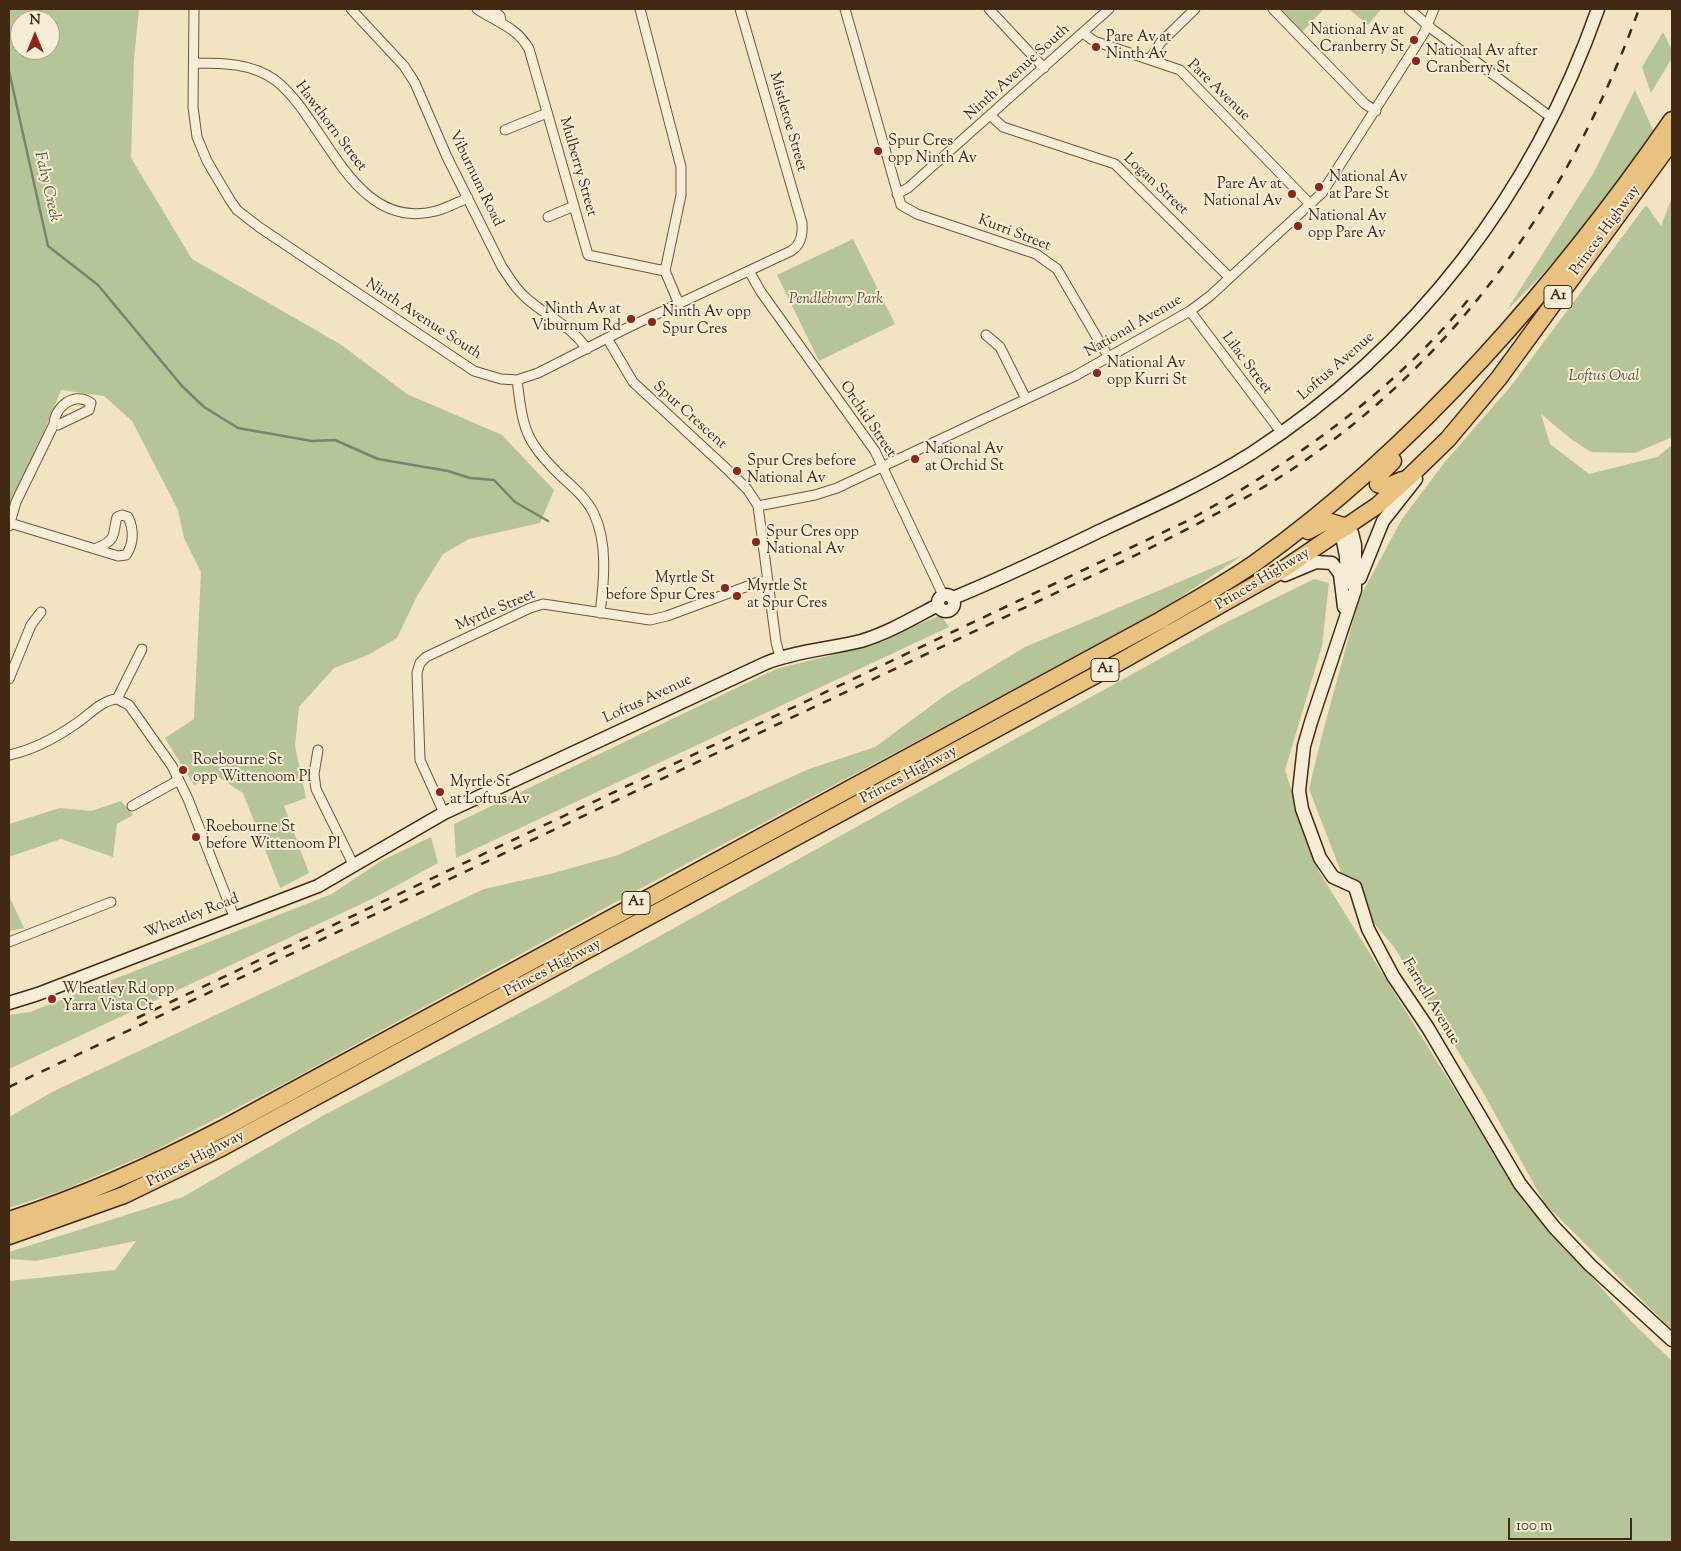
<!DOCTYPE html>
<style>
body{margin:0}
#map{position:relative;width:1681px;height:1551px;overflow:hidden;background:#f2e3c1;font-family:"Sorts Mill Goudy",serif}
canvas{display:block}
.frame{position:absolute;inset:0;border:10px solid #412914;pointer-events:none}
.north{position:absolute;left:10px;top:10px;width:50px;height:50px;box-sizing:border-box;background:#f7edd7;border:1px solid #ae9f89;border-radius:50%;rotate:0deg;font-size:14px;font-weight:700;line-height:20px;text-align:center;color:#412914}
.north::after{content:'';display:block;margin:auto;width:18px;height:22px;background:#8f2418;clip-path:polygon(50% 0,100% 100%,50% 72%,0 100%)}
.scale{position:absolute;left:1508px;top:1518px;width:124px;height:22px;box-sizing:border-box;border:2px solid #412914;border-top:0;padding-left:6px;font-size:15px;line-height:18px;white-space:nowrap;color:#412914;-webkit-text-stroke:4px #f7edd7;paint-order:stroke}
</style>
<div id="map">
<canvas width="1681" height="1551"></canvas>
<div class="frame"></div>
<div class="north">N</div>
<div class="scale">100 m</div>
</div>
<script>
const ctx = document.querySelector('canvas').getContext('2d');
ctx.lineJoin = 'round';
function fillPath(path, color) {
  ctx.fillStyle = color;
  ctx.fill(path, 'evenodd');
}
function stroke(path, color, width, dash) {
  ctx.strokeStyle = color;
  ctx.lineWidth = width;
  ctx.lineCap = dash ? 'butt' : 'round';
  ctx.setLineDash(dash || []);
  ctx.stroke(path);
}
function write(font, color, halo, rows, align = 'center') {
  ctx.font = font + ' "Sorts Mill Goudy",serif';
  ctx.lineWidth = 4;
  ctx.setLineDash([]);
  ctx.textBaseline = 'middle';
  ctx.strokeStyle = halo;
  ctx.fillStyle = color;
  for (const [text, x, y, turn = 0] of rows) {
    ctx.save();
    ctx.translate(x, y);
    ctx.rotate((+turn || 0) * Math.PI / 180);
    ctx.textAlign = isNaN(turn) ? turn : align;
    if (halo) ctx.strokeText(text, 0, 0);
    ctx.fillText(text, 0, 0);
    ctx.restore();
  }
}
fillPath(new Path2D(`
 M9 9H139L134 59 131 158 192 259 340 344 407 394 502 435 554 490 540 523 469 539 443 554 417 596 397 638 368 655 334 668 299 707 295 746 306 798 284 806 309 873 280 888 243 793 217 776 194 785 165 738 194 719 201 572 184 538 178 510 132 421 104 396 61 390 34 457 9 512ZM20 20H50V50H20Z
 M1280 9H1324L1301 33 1278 11Z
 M1349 9H1381L1368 25Z
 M1663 32 1672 50V58L1651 93 1642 67Z
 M1635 90 1654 132 1604 204 1538 279 1507 310 1593 174Z
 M1672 197V437L1635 453 1591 452 1571 439 1541 414 1550 444 1589 474 1657 457 1672 445V1330L1545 1204 1480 1087 1394 947 1350 895 1309 789 1321 739 1359 599 1402 519 1444 463 1511 386 1646 205 1661 226Z
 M853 239 895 324 819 361 777 275Z
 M1243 555 1160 611 647 885 287 1082 152 1152 61 1191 9 1208V1117L54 1091 484 889 550 874 618 855 809 769 875 747 947 694 1025 647Z
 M1314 579 1329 583 1322 646 1285 770 1318 870 1525 1203 1632 1322 1672 1361V1542H9V1281L115 1270 136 1241 36 1261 9 1259V1252L183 1197 324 1115 537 1004 1219 626Z
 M941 615 949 627 456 858 454 824 776 669 863 647Z
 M121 801 133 815 117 824 113 857 61 839 9 857V824L60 808 91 811Z
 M431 837 438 863 374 898 9 1069V1015L30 1012 332 894 381 861Z
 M9 896 24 928 9 931Z`), '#b6c597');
stroke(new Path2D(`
 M9 71 48 246 98 285 182 386 204 407 238 428 312 441 335 440 378 459 448 471 470 478 494 480 515 502 548 521`), '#788370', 2.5);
const street = new Path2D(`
 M194 9 193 107 197 137 207 161 230 200 237 210 259 227 474 371 501 379 517 380 538 373 627 328 791 251C801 245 803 235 802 223L740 9
 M351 9 404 66 415 83 447 157 502 267C509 277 515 288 524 296 546 317 569 323 587 349
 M477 9C496 22 517 27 529 49L588 255 665 271
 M491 9 500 16 501 21
 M640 9 681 167V195L665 271 679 304
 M845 9 901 205 917 214 1036 254 1057 269 1109 358
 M989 9 1044 68
 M1273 9 1365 104 1376 111
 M1409 9 1432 29 1552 118
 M1083 33 1094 41 1180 70 1311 205
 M1150 59 1161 42 1195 9
 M195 63C223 63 251 63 275 80 326 119 352 233 436 211 447 208 458 202 468 198
 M991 116 1003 127 1115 164 1229 277
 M505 130 547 113
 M897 194 908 188 1109 9
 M548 217 574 206
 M749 271 761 292 875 451 943 595
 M1190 311 1281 432
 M986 335 1000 347 1026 399
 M607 338 633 382 729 471 747 489 755 501 758 506 776 642 780 657
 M517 380C523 429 525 442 562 477 574 488 587 499 594 514 608 543 604 582 600 613
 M758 506 815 495 837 488 1075 376 1190 311 1210 296 1322 193 1424 33 1434 9
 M10 523 118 556 126 555C134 544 134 529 128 517L122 515 117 517C112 535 118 539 97 548
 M9 526 16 502 54 424C55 407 74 391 91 403L89 410 58 425 54 424
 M9 679 31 625 41 612
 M117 699 129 705 172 766 188 799 235 919
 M117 699 142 649
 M318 750 314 774 316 789 354 866
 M9 755C33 750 57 737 77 723 89 715 102 700 117 699
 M132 806 179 780
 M444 813 420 760 417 673 420 663 426 657 530 608 543 604 650 620 667 616 756 583 767 581
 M9 942 111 902`);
const secondary = new Path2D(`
 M1347 527 1352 533 1355 545V590L1311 722 1304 746 1299 791 1302 809 1320 858 1333 877 1355 887 1368 929 1393 976 1428 1028 1520 1184 1554 1227 1590 1265 1672 1340
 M1341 531 1346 556 1347 583
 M1285 575 1316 562 1332 563 1340 574 1344 607
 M1360 578 1383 521 1416 479
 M938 603a8 8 0 1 1 16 0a8 8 0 1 1-16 0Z
 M953 598C1005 577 1056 552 1106 528 1156 505 1206 482 1252 453 1417 346 1533 193 1598 9
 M9 1003 38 994 318 886 444 813 766 663C796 651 829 649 861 641 888 633 913 618 938 605`);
const highway = new Path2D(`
 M1393 461 1379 475 1378 484 1386 487 1402 480
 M1308 531 1327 521 1347 527
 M9 1220C84 1196 155 1164 226 1127L1161 620C1193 601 1225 584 1255 563 1417 447 1559 283 1672 120
 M9 1236 124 1195 221 1148 1118 663 1285 568 1378 505 1409 477 1448 439 1499 378 1672 141`);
stroke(street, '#6d583f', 11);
stroke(secondary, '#412914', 15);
stroke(highway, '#412914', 19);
stroke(street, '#f7edd7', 9);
stroke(secondary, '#f7edd7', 12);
stroke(highway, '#e9c280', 16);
stroke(new Path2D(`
 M1672 9V13`), '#412914', 1);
stroke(new Path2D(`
 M137 1018 1187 521C1294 462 1395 391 1472 295
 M9 1087 1132 557C1186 530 1240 503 1291 470 1457 360 1572 194 1639 9`), '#412914', 2.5, [9, 9]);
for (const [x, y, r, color] of [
 [1414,40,5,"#8f2418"],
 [1096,47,5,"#8f2418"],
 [1416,61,5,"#8f2418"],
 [878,151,5,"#8f2418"],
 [1319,187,5,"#8f2418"],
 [1292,194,5,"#8f2418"],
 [1298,226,5,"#8f2418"],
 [631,319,5,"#8f2418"],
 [652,322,5,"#8f2418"],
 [1097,373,5,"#8f2418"],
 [915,459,5,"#8f2418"],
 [737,471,5,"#8f2418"],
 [756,542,5,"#8f2418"],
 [725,588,5,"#8f2418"],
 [737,596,5,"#8f2418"],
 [183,770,5,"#8f2418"],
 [440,792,5,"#8f2418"],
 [196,837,5,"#8f2418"],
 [52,999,5,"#8f2418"]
]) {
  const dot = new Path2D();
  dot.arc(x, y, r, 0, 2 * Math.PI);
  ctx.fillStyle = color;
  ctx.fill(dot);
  stroke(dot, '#f7edd7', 2);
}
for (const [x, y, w] of [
 [1558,297,28],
 [1105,670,28],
 [636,903,28]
]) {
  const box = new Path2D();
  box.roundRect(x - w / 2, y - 11.5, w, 23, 4);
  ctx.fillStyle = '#f7edd7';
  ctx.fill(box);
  stroke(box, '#412914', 1);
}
write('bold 14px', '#412914', null, [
 ["A1",1558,297],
 ["A1",1105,670],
 ["A1",636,903]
]);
write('15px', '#412914', '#f7edd7', [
 ["National Av at",1404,31,"right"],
 ["Cranberry St",1404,48,"right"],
 ["Pare Av at",1106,38],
 ["Ninth Av",1106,55],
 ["National Av after",1426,52],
 ["Cranberry St",1426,69],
 ["Spur Cres",888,142],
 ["opp Ninth Av",888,159],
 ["National Av",1329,178],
 ["at Pare St",1329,195],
 ["Pare Av at",1282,185,"right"],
 ["National Av",1282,202,"right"],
 ["National Av",1308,217],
 ["opp Pare Av",1308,234],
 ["Ninth Av at",621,310,"right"],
 ["Viburnum Rd",621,327,"right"],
 ["Ninth Av opp",662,313],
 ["Spur Cres",662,330],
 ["National Av",1107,364],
 ["opp Kurri St",1107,381],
 ["National Av",925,450],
 ["at Orchid St",925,467],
 ["Spur Cres before",747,462],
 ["National Av",747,479],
 ["Spur Cres opp",766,533],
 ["National Av",766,550],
 ["Myrtle St",715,579,"right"],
 ["before Spur Cres",715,596,"right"],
 ["Myrtle St",747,587],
 ["at Spur Cres",747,604],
 ["Roebourne St",193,761],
 ["opp Wittenoom Pl",193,778],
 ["Myrtle St",450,783],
 ["at Loftus Av",450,800],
 ["Roebourne St",206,828],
 ["before Wittenoom Pl",206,845],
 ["Wheatley Rd opp",62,990],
 ["Yarra Vista Ct",62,1007]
], 'left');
write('15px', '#412914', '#f7edd7', [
 ["Ninth Avenue South",1018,73,-42],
 ["Pare Avenue",1218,91,44],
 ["Mistletoe Street",787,122,74],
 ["Hawthorn Street",330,127,53],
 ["Mulberry Street",577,167,74],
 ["Viburnum Road",475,179,64],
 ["Logan Street",1155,185,43],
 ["Princes Highway",1606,231,-54],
 ["Kurri Street",1014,234,21],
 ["Ninth Avenue South",423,320,33],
 ["National Avenue",1134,327,-30],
 ["Lilac Street",1246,364,53],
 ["Loftus Avenue",1337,367,-41],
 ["Spur Crescent",689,416,42],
 ["Orchid Street",867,420,56],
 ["Princes Highway",1263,580,-31],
 ["Myrtle Street",496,611,-23],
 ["Loftus Avenue",648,700,-25],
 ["Princes Highway",909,776,-28],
 ["Wheatley Road",192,917,-21],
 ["Princes Highway",553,969,-28],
 ["Farnell Avenue",1430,1002,59],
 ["Princes Highway",196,1160,-27]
]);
write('italic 15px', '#5e5035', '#f7edd7', [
 ["Pendlebury Park",836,300],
 ["Loftus Oval",1604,377]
]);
write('italic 16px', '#584e3a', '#f7edd7', [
 ["Fahy Creek",46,187,77]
]);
</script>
